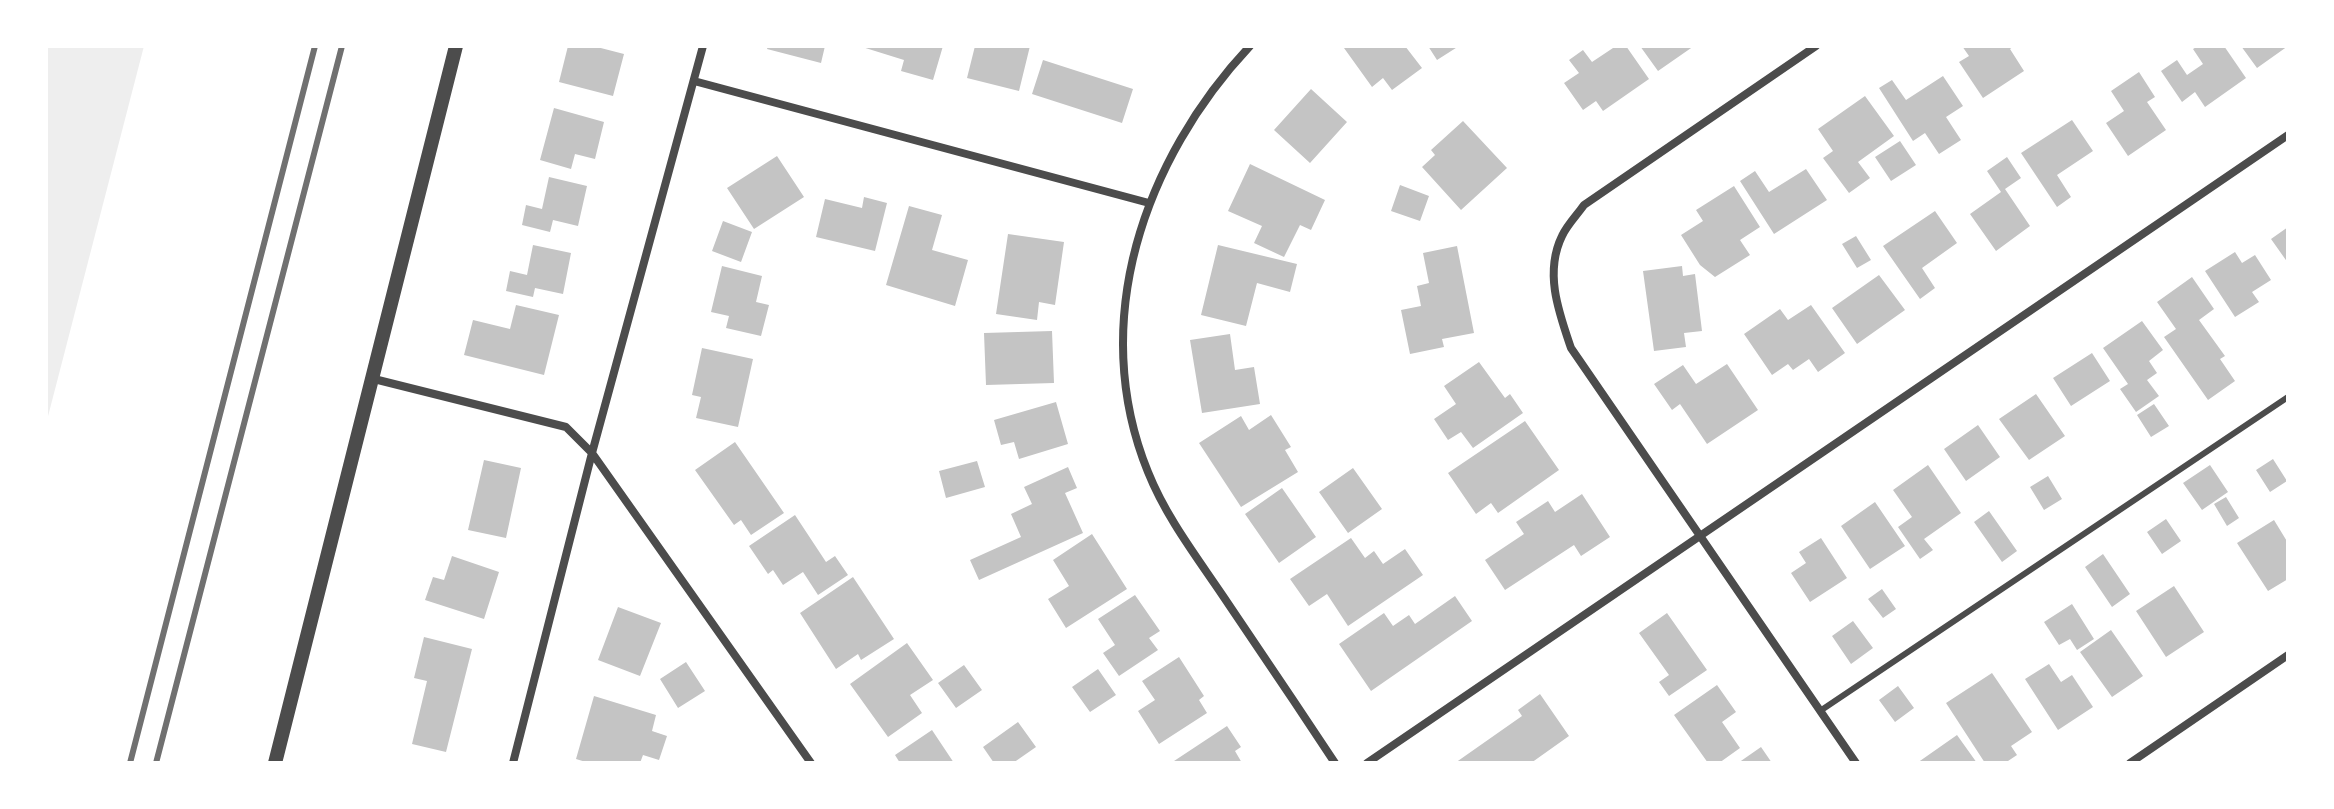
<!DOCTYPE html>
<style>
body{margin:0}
#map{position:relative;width:2334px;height:809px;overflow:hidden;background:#fff;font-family:"DM Sans",sans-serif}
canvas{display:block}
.frame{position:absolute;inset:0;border:48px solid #fff;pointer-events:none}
</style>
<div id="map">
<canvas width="2334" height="809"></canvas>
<div class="frame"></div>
</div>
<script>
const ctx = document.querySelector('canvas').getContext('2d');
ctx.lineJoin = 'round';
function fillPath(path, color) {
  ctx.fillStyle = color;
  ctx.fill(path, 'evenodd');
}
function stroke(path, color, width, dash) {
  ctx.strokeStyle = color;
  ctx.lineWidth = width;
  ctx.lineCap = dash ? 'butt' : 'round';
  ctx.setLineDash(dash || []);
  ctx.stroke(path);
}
fillPath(new Path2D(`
 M46 46H144L46 424Z`), '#eee');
fillPath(new Path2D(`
 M568 46H593L624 54 613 96 559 82Z
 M768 46H825L821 63 767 49Z
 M859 46H943L933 80 901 71 904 60Z
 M975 46H1030L1019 91 967 78Z
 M1347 46H1405L1422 68 1392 90 1383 78 1372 87 1344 48Z
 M1428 46H1459L1437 60Z
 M1616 46H1626L1649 79 1603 111 1596 101 1583 110 1564 83 1579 73 1569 60 1583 50 1592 62Z
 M1640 46H1694L1658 71Z
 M1962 46H2014L2010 49 2024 71 1983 98 1959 62 1969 56Z
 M2198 46H2224L2246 78 2205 107 2195 92 2182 102 2161 71 2177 60 2187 75 2203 64 2193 49Z
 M2241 46H2288L2257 68Z
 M1043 60 1133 89 1122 123 1032 94Z
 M2139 72 2155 97 2147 102 2166 130 2128 156 2106 123 2124 111 2111 91Z
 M1943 76 1963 106 1946 117 1961 140 1939 154 1925 133 1913 141 1879 88 1892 80 1906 100Z
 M1311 89 1347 122 1310 163 1274 130Z
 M1865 96 1894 136 1858 162 1870 178 1849 193 1823 158 1833 151 1818 129Z
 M554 108 604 122 595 159 575 154 571 169 540 160Z
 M2072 120 2093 151 2057 175 2071 197 2057 207 2021 153Z
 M1463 121 1507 168 1461 210 1422 167 1435 155 1431 150Z
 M1900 141 1916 165 1891 181 1875 157Z
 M777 156 804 197 754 229 727 188Z
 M2007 157 2021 178 2005 189 2030 226 1996 251 1970 214 2001 192 1987 171Z
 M1250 164 1325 200 1311 230 1300 225 1284 257 1254 243 1262 226 1228 211Z
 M1806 169 1827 200 1774 234 1740 181 1755 171 1769 192Z
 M549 177 587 186 578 226 553 220 550 232 522 225 526 205 542 209Z
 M1400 185 1429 196 1420 221 1391 211Z
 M1734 186 1760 227 1740 240 1750 255 1715 277 1700 265 1681 235 1703 221 1696 210Z
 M864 197 887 203 875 251 816 237 825 199 862 208Z
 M909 206 942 215 932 250 968 260 955 306 886 285Z
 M1935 211 1957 243 1922 268 1935 288 1920 299 1883 246Z
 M723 221 752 232 741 262 712 251Z
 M2288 227V263L2271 239Z
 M1008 234 1064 242 1055 305 1039 302 1037 320 996 314Z
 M1856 236 1871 260 1857 268 1842 244Z
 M533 245 571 253 563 294 535 288 533 297 506 291 510 271 527 275Z
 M1218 245 1297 264 1290 292 1257 283 1246 326 1201 315Z
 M1457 246 1474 333 1442 339 1444 347 1410 354 1401 310 1421 306 1417 286 1429 283 1423 253Z
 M2235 252 2242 263 2255 255 2271 280 2252 292 2259 302 2235 317 2205 271Z
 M722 266 762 276 756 302 769 305 761 336 726 328 729 316 711 312Z
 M1682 266 1683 276 1695 274 1702 331 1684 333 1686 347 1654 351 1643 271Z
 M1879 275 1905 310 1857 344 1832 308Z
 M2192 277 2214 309 2199 320 2225 356 2220 359 2235 381 2208 400 2164 337 2176 329 2157 302Z
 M516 305 559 315 544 375 464 355 473 320 510 329Z
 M1811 305 1845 353 1818 372 1809 359 1793 370 1788 364 1772 375 1744 334 1780 309 1788 320Z
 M2142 321 2163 350 2149 361 2157 373 2147 380 2159 396 2136 412 2120 389 2128 384 2103 348Z
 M1052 331 1054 383 986 385 984 333Z
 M1230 334 1235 370 1254 367 1260 404 1202 413 1190 340Z
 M702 348 753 359 738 427 696 418 701 397 692 395Z
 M2092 353 2110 381 2071 406 2053 378Z
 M1479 362 1505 398 1510 394 1523 413 1473 448 1461 432 1448 440 1434 419 1456 404 1444 386Z
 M1727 364 1758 410 1707 444 1680 404 1672 410 1654 384 1683 365 1696 384Z
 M2036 394 2065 436 2029 460 1999 419Z
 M1056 402 1068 444 1019 459 1014 442 1001 445 994 420Z
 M2154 404 2169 426 2151 437 2137 415Z
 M1271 415 1291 447 1285 450 1298 472 1241 507 1199 443 1241 416 1249 430Z
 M1525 421 1559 470 1498 513 1491 503 1476 514 1448 473Z
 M1978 425 2000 457 1966 481 1944 449Z
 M735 442 784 513 751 535 741 520 734 525 695 470Z
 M2273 459 2287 481 2270 492 2256 470Z
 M484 460 521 468 506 538 468 530Z
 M977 461 985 487 946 498 939 471Z
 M1928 465 1961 513 1924 539 1933 550 1920 559 1898 527 1912 517 1893 490Z
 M2210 465 2228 492 2202 510 2183 483Z
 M1068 467 1077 488 1065 493 1083 533 979 580 970 560 1021 537 1011 514 1032 504 1024 487Z
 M1353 468 1382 509 1348 533 1319 492Z
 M2048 476 2062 499 2044 510 2030 487Z
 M1282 488 1316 537 1279 563 1245 514Z
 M1582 494 1610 537 1581 556 1574 545 1505 590 1485 560 1524 534 1516 522 1548 501 1555 512Z
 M2226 497 2239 518 2227 526 2214 504Z
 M1875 502 1905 546 1870 569 1841 526Z
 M1989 511 2017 551 2002 562 1974 522Z
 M795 515 826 562 835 556 848 575 818 595 803 572 783 585 773 570 768 574 749 546Z
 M2166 519 2181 541 2162 554 2147 532Z
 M2274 520 2288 543V579L2268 591 2237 543Z
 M1092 534 1127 589 1066 628 1048 599 1069 586 1053 560Z
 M1351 538 1365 558 1374 551 1383 564 1405 549 1423 575 1348 626 1327 594 1309 606 1290 579Z
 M1821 538 1847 578 1810 602 1791 573 1806 563 1799 552Z
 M2103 554 2130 594 2112 607 2085 567Z
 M452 556 499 572 484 619 425 600 433 577 444 580Z
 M853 577 894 639 861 660 858 654 836 669 800 613Z
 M2174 586 2204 632 2166 657 2136 611Z
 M1882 589 1896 609 1883 618 1868 599Z
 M1135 595 1160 631 1149 638 1158 650 1119 676 1103 653 1115 645 1098 619Z
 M1455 596 1472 621 1371 691 1339 644 1384 613 1393 626 1409 615 1415 624Z
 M2072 604 2094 639 2077 650 2070 639 2059 645 2044 622Z
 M618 607 661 623 640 676 598 660Z
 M1667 613 1707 670 1669 696 1659 682 1669 675 1639 633Z
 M1853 621 1873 648 1851 664 1832 636Z
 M2111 630 2143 676 2112 697 2080 652Z
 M424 637 472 649 446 752 412 744 427 681 414 678Z
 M907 643 933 680 910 695 922 713 888 737 850 684Z
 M1179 657 1204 696 1199 700 1207 713 1159 744 1138 711 1155 700 1142 681Z
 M686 662 705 691 678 708 660 679Z
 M2049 664 2061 682 2072 675 2093 707 2058 730 2025 679Z
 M964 665 982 690 956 708 938 683Z
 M1098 669 1116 695 1090 712 1072 687Z
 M1992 673 2032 732 2011 746 2017 755 2005 763H1985L1946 703Z
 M1717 685 1736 712 1722 722 1740 748 1719 763H1708L1674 715Z
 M1898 686 1914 708 1895 722 1879 700Z
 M1540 694 1569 736 1531 763H1455L1522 716 1518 710Z
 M594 696 656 715 652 731 667 736 659 760 643 755 640 763H589L576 759Z
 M1018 722 1036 747 1013 763H994L983 747Z
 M1227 726 1241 747 1235 751 1242 763H1171Z
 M932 730 954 763H900L895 755Z
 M1957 735 1977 763H1917Z
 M1761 747 1772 763H1738Z`), '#c4c4c4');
stroke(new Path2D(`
 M1820 711 2288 397`), '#4c4c4c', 6);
stroke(new Path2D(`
 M1250 46C1144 159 1087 322 1148 472 1166 517 1196 556 1223 596 1261 652 1298 707 1335 763
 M1816 46 1584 205C1577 215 1567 225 1562 236 1544 273 1559 313 1571 348L1856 763
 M694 81 1149 203
 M374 379 566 427 592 453 811 763
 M513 763 592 453 703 46
 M1367 763 2288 135
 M2130 763 2288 655`), '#4c4c4c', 8);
stroke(new Path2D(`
 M275 763 456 46`), '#4c4c4c', 14);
stroke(new Path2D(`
 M130 763 315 46
 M156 763 342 46`), '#707070', 6);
</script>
